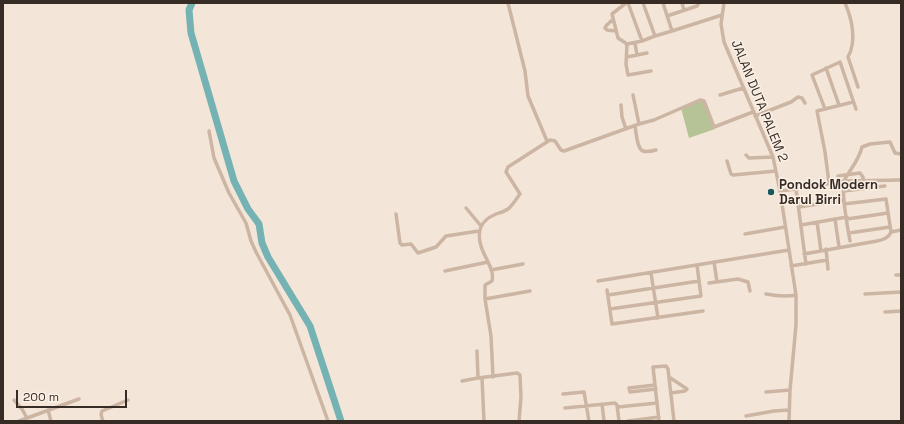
<!DOCTYPE html>
<style>
body{margin:0}
#map{position:relative;width:904px;height:424px;overflow:hidden;background:#f3e6d8;font-family:"Space Grotesk",sans-serif}
canvas{display:block}
.frame{position:absolute;inset:0;border:4px solid #372b26;pointer-events:none}
.scale{position:absolute;left:16px;top:390px;width:111px;height:18px;box-sizing:border-box;border:2px solid #372b26;border-top:0;padding-left:5px;font-size:12px;line-height:14px;white-space:nowrap;color:#372b26;-webkit-text-stroke:3px #fbf0e5;paint-order:stroke}
</style>
<div id="map">
<canvas width="904" height="424"></canvas>
<div class="frame"></div>
<div class="scale">200 m</div>
</div>
<script>
const ctx = document.querySelector('canvas').getContext('2d');
ctx.lineJoin = 'round';
function fillPath(path, color) {
  ctx.fillStyle = color;
  ctx.fill(path, 'evenodd');
}
function stroke(path, color, width, dash) {
  ctx.strokeStyle = color;
  ctx.lineWidth = width;
  ctx.lineCap = dash ? 'butt' : 'round';
  ctx.setLineDash(dash || []);
  ctx.stroke(path);
}
function write(font, color, halo, rows, align = 'center') {
  ctx.font = font + ' "Space Grotesk",sans-serif';
  ctx.lineWidth = 3;
  ctx.setLineDash([]);
  ctx.textBaseline = 'middle';
  ctx.strokeStyle = halo;
  ctx.fillStyle = color;
  for (const [text, x, y, turn = 0] of rows) {
    ctx.save();
    ctx.translate(x, y);
    ctx.rotate((+turn || 0) * Math.PI / 180);
    ctx.textAlign = isNaN(turn) ? turn : align;
    if (halo) ctx.strokeText(text, 0, 0);
    ctx.fillText(text, 0, 0);
    ctx.restore();
  }
}
fillPath(new Path2D(`
 M705 100 715 129 689 138 681 108Z`), '#b6c397');
stroke(new Path2D(`
 M192 3 189 10 191 33 234 181 248 209 259 224 262 243 268 257 310 326 341 421`), '#75b2b3', 7);
stroke(new Path2D(`
 M508 3 525 71 528 96 547 141
 M626 3 612 14 618 38 627 44 642 41
 M628 3 642 41 655 36
 M643 3 655 36 672 31
 M663 3 672 31 722 15
 M682 3 684 10
 M724 3 721 24 724 42 773 157 780 191 796 295V325L790 390 789 421
 M845 3C852 19 857 41 848 57L858 87
 M667 16 697 6 699 3
 M613 19 606 26 605 28 607 30 616 31
 M627 44 626 64 628 75 651 71
 M637 55 647 53
 M627 57 637 55 635 43
 M826 68 839 105
 M633 95 639 124
 M720 95 743 88
 M621 105 622 117 626 129
 M825 109 812 75 840 62 856 109
 M755 116 791 102 798 97 802 98 805 103
 M635 126C636 131 637 149 643 151 646 152 652 151 656 150
 M209 131 214 158 229 193 246 223 251 241 256 252 290 315 328 421
 M746 155 749 158 773 157
 M727 161 731 174 733 175 776 171
 M838 176 860 173 863 177V181
 M829 183 825 152 817 111 853 102
 M796 189 806 264
 M780 191 796 189 844 181 901 180
 M844 191 885 186
 M844 204 886 199 891 232
 M799 207 844 200
 M466 208 481 226
 M396 214 400 243 402 245 411 244 418 253 436 247 446 236 479 231
 M835 219 839 247
 M847 219 888 213
 M817 222 821 251
 M801 225 847 217
 M849 233 890 227
 M745 234 785 227
 M850 241C848 230 840 188 845 179 851 168 859 160 862 147L870 144 890 142 895 153 901 154
 M826 249 828 269
 M804 254 877 241C883 240 889 238 891 232L901 230
 M714 262 717 282
 M791 266 827 260
 M491 270 523 264
 M445 271 488 262
 M651 273 658 318
 M896 275H901
 M598 281 789 250
 M709 283 738 279 748 282 750 291
 M607 290 612 324 703 311
 M530 291 485 299V285L492 281C495 270 484 257 481 246 477 233 480 221 494 215 498 213 504 212 508 209 513 205 516 199 520 194L506 172 508 167 550 140 555 141 561 150 564 151 639 124 654 120 700 100 704 101 714 127 753 112
 M766 294C777 296 785 297 796 295
 M865 294 901 292
 M608 295 699 281
 M485 299 491 336 493 377
 M610 309 701 296 697 265
 M885 312 901 311
 M477 351 478 378 517 373 520 375 521 397 519 421
 M669 377 687 389 685 391 671 393
 M482 378 484 421
 M462 381 478 378
 M655 385 629 388 630 392 656 389
 M766 392 790 390
 M563 394 584 392 589 421
 M14 400 22 409 27 418
 M602 404 604 421
 M618 407 657 403
 M565 408 615 403 617 405 619 421
 M48 410 51 421
 M746 416 774 411 789 410
 M19 421 79 399
 M103 421 101 415 102 411 128 400
 M628 421 659 417
 M659 421 653 367 666 366 668 369 674 421`), '#ccb5a3', 3.5);
for (const [x, y, r, color] of [
 [771,192,4,"#18595c"]
]) {
  const dot = new Path2D();
  dot.arc(x, y, r, 0, 2 * Math.PI);
  ctx.fillStyle = color;
  ctx.fill(dot);
  stroke(dot, '#fbf0e5', 1.5);
}
write('13px', '#372b26', '#fbf0e5', [
 ["JALAN DUTA PALEM 2",759,101,68]
]);
write('bold 13px', '#372b26', '#fbf0e5', [
 ["Pondok Modern",779,185],
 ["Darul Birri",779,200]
], 'left');
</script>
